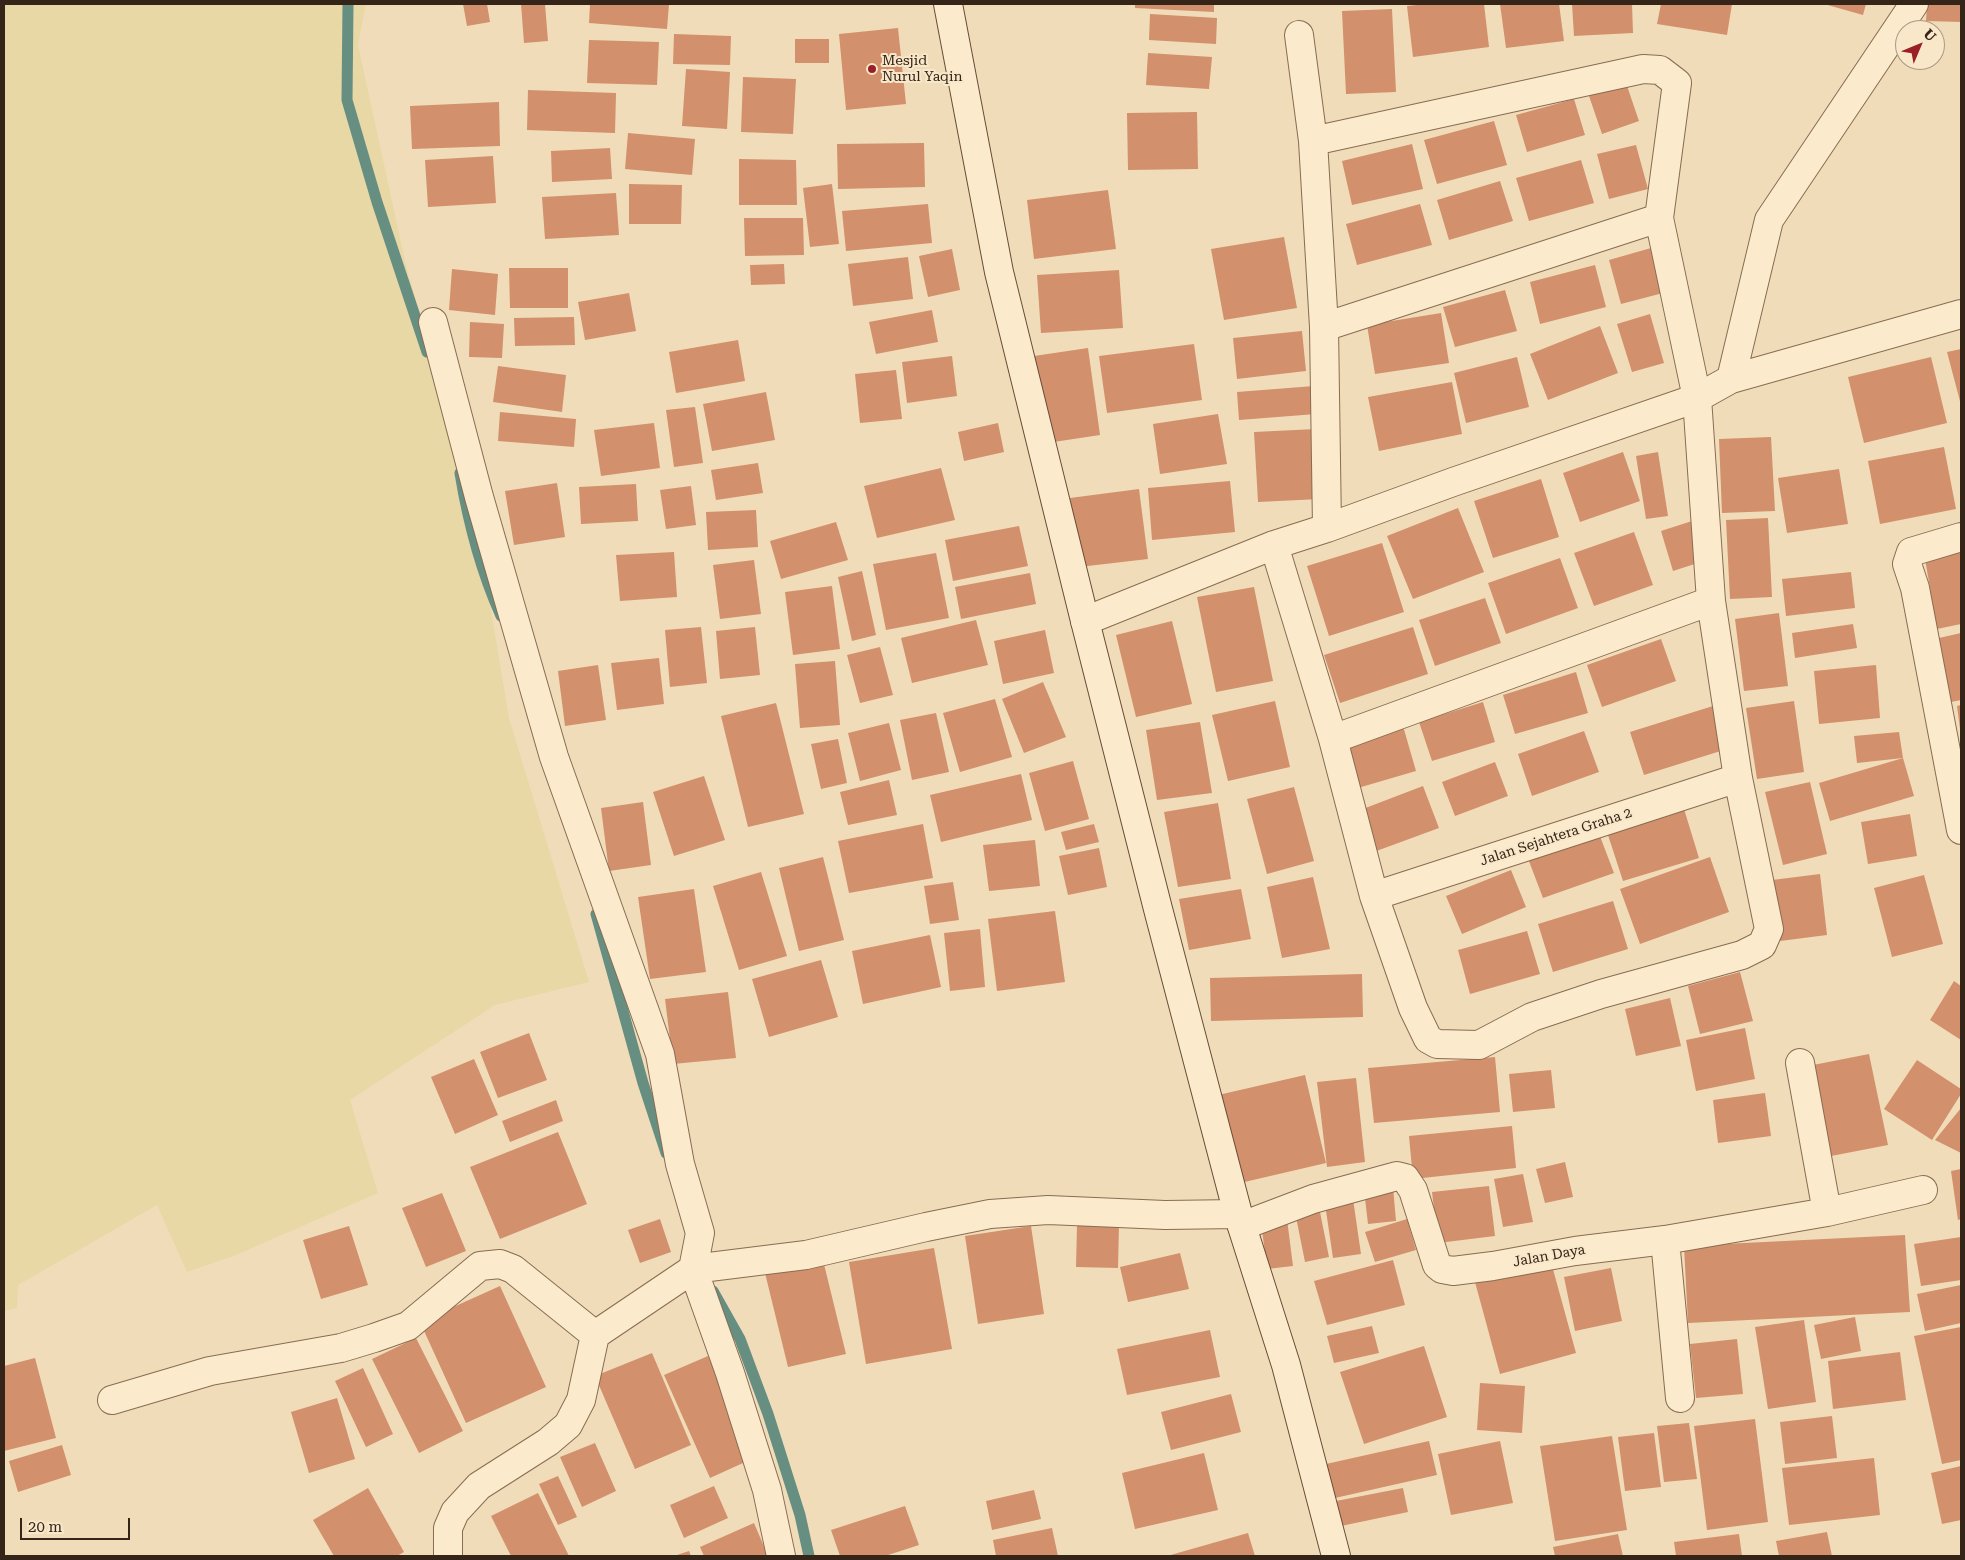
<!DOCTYPE html>
<style>
body{margin:0}
#map{position:relative;width:1965px;height:1560px;overflow:hidden;background:#f1dcb9;font-family:"Roboto Serif",serif}
canvas{display:block}
.frame{position:absolute;inset:0;border:5px solid #352519;pointer-events:none}
.north{position:absolute;left:1895px;top:20px;width:50px;height:50px;box-sizing:border-box;background:#f8e7c9;border:1px solid #aa9983;border-radius:50%;rotate:45deg;font-size:14px;font-weight:700;line-height:20px;text-align:center;color:#352519}
.north::after{content:'';display:block;margin:auto;width:18px;height:22px;background:#9b1f28;clip-path:polygon(50% 0,100% 100%,50% 72%,0 100%)}
.scale{position:absolute;left:20px;top:1518px;width:110px;height:22px;box-sizing:border-box;border:2px solid #352519;border-top:0;padding-left:6px;font-size:15px;line-height:18px;white-space:nowrap;color:#352519;-webkit-text-stroke:4px #f8e7c9;paint-order:stroke}
</style>
<div id="map">
<canvas width="1965" height="1560"></canvas>
<div class="frame"></div>
<div class="north">U</div>
<div class="scale">20 m</div>
</div>
<script>
const ctx = document.querySelector('canvas').getContext('2d');
ctx.lineJoin = 'round';
function fillPath(path, color) {
  ctx.fillStyle = color;
  ctx.fill(path, 'evenodd');
}
function stroke(path, color, width, dash) {
  ctx.strokeStyle = color;
  ctx.lineWidth = width;
  ctx.lineCap = dash ? 'butt' : 'round';
  ctx.setLineDash(dash || []);
  ctx.stroke(path);
}
function write(font, color, halo, rows, align = 'center') {
  ctx.font = font + ' "Roboto Serif",serif';
  ctx.lineWidth = 4;
  ctx.setLineDash([]);
  ctx.textBaseline = 'middle';
  ctx.strokeStyle = halo;
  ctx.fillStyle = color;
  for (const [text, x, y, turn = 0] of rows) {
    ctx.save();
    ctx.translate(x, y);
    ctx.rotate((+turn || 0) * Math.PI / 180);
    ctx.textAlign = isNaN(turn) ? turn : align;
    if (halo) ctx.strokeText(text, 0, 0);
    ctx.fillText(text, 0, 0);
    ctx.restore();
  }
}
fillPath(new Path2D(`
 M4 4H366L358 45 405 261 477 525 509 718 589 982 495 1005 350 1100 378 1193 236 1255 187 1272 157 1205 18 1285 17 1308 4 1311Z`), '#e7d8a6');
stroke(new Path2D(`
 M348 4 347 100 377 202 427 352
 M460 473C468 522 481 571 501 616
 M596 914 643 1083 666 1153
 M713 1291 740 1339 768 1414 800 1515 809 1556`), '#668e81', 11);
fillPath(new Path2D(`
 M463 4H487L490 22 467 26Z
 M521 4H545L548 41 524 43Z
 M590 4H669L667 29 589 23Z
 M1135 4H1214V12L1135 8Z
 M1426 4H1484L1489 47 1413 57 1407 6Z
 M1500 4H1559L1564 41 1506 48Z
 M1572 4H1632L1633 33 1574 36Z
 M1661 4H1732L1727 35 1657 24Z
 M1824 4H1866L1863 15Z
 M1927 4H1961V22L1926 21Z
 M1392 9 1396 92 1346 94 1342 11Z
 M1150 14 1217 18 1216 44 1149 40Z
 M898 28 906 104 846 110 839 34Z
 M674 34 731 36 730 65 673 64Z
 M795 39H829V63H795Z
 M589 40 659 42 657 85 587 83Z
 M1148 53 1212 57 1209 89 1146 85Z
 M686 69 730 72 727 129 682 126Z
 M743 77 796 79 793 134 741 132Z
 M1626 83 1639 121 1602 134 1589 96Z
 M528 90 616 93 615 133 527 130Z
 M1574 99 1585 135 1527 152 1516 115Z
 M499 102 500 146 412 149 410 106Z
 M1197 112 1198 169 1128 170 1127 113Z
 M1494 121 1507 165 1437 184 1424 140Z
 M628 133 695 139 692 175 625 169Z
 M924 143 925 187 838 189 837 144Z
 M1412 144 1423 189 1352 205 1342 161Z
 M1636 145 1648 189 1609 199 1597 154Z
 M610 148 612 179 552 182 551 151Z
 M493 156 496 203 428 207 425 160Z
 M739 159 796 160 797 205H739Z
 M1581 160 1594 203 1529 221 1516 178Z
 M1500 181 1513 221 1449 240 1437 200Z
 M629 184 682 185 681 224H629Z
 M832 184 839 244 810 247 803 188Z
 M1108 190 1116 249 1034 259 1027 200Z
 M616 193 619 235 545 239 542 197Z
 M928 204 932 243 846 251 842 211Z
 M1420 204 1432 245 1357 265 1346 224Z
 M744 218H803L804 255 745 256Z
 M1284 237 1297 308 1224 320 1211 249Z
 M1651 248 1663 293 1621 304 1609 260Z
 M952 249 960 290 928 297 919 256Z
 M908 257 913 299 853 306 848 264Z
 M784 264 785 284 751 285 750 265Z
 M1595 265 1606 307 1540 324 1530 282Z
 M509 268H568V308H510Z
 M452 269 498 274 495 315 449 310Z
 M1119 270 1123 328 1041 333 1037 275Z
 M1505 290 1517 331 1455 347 1443 307Z
 M629 293 636 331 585 340 578 302Z
 M932 310 938 342 876 354 869 322Z
 M1441 313 1449 363 1375 374 1367 325Z
 M1650 314 1664 363 1632 372 1617 324Z
 M574 317 575 345 515 346 514 318Z
 M470 322 504 324 502 358 469 357Z
 M1600 326 1618 373 1548 400 1530 354Z
 M1302 331 1306 371 1237 379 1233 338Z
 M738 340 745 381 676 393 669 352Z
 M1194 344 1202 400 1107 413 1099 356Z
 M1088 348 1100 435 1047 443 1034 356Z
 M1961 349V405L1947 352Z
 M952 356 957 396 907 403 902 362Z
 M1517 357 1529 407 1466 423 1454 373Z
 M1931 357 1947 423 1864 443 1848 377Z
 M498 366 566 375 562 412 493 402Z
 M896 370 902 419 860 423 855 374Z
 M1452 382 1462 434 1379 451 1368 397Z
 M1314 386 1316 414 1239 420 1237 392Z
 M766 392 775 440 712 451 703 404Z
 M695 407 703 463 674 467 666 410Z
 M500 412 576 419 574 447 498 441Z
 M1218 414 1227 464 1160 474 1153 424Z
 M654 423 660 468 601 476 594 430Z
 M998 423 1004 452 964 461 958 432Z
 M1316 429 1320 499 1258 502 1254 432Z
 M1771 437 1775 511 1722 513 1719 439Z
 M1944 447 1956 509 1880 524 1868 461Z
 M1623 452 1640 501 1580 522 1563 473Z
 M1658 452 1668 516 1646 519 1636 456Z
 M758 463 763 493 716 500 711 470Z
 M941 468 955 520 877 538 864 486Z
 M1839 469 1848 524 1787 533 1778 478Z
 M1541 479 1559 537 1493 558 1474 501Z
 M1230 481 1235 532 1152 540 1148 488Z
 M557 483 565 537 514 545 505 491Z
 M636 484 638 521 581 524 579 487Z
 M691 486 696 525 666 529 660 490Z
 M1139 489 1148 559 1079 567 1070 498Z
 M1458 508 1484 572 1413 599 1387 536Z
 M756 510 758 547 708 550 706 512Z
 M1768 518 1772 597 1730 599 1726 520Z
 M1692 521 1704 561 1673 571 1661 531Z
 M836 522 848 560 781 579 770 541Z
 M1019 526 1028 566 953 581 945 540Z
 M1634 532 1653 585 1594 606 1574 553Z
 M1382 543 1404 612 1329 636 1307 566Z
 M1961 547V624L1937 629 1924 553Z
 M674 552 677 597 620 601 616 555Z
 M936 553 949 618 886 630 873 564Z
 M1560 558 1578 608 1506 634 1488 583Z
 M754 560 761 614 720 619 713 565Z
 M862 571 876 635 852 641 838 577Z
 M1851 572 1855 608 1786 616 1782 579Z
 M1030 573 1036 604 961 619 955 587Z
 M832 586 840 649 793 655 785 592Z
 M1254 587 1273 681 1216 692 1197 597Z
 M1485 598 1501 643 1435 666 1419 620Z
 M1779 613 1788 686 1744 691 1735 619Z
 M976 620 988 665 912 683 901 638Z
 M1172 621 1192 704 1136 717 1116 635Z
 M1853 624 1857 648 1795 658 1792 633Z
 M701 627 707 683 670 687 665 630Z
 M755 627 760 675 720 679 716 631Z
 M1413 627 1428 674 1340 703 1324 655Z
 M1045 630 1054 673 1003 684 994 641Z
 M1961 633V700L1951 702 1939 638Z
 M1661 639 1676 681 1602 707 1587 665Z
 M880 647 893 695 860 703 847 655Z
 M659 658 664 704 617 710 611 663Z
 M835 661 840 725 800 728 795 664Z
 M598 665 606 720 565 726 558 671Z
 M1876 665 1880 718 1819 724 1814 671Z
 M1576 672 1588 713 1515 734 1503 695Z
 M1043 682 1066 737 1024 753 1002 699Z
 M995 699 1012 757 960 772 943 713Z
 M1275 701 1290 767 1228 781 1212 715Z
 M1794 701 1804 772 1757 779 1746 708Z
 M1483 702 1495 742 1432 761 1419 722Z
 M776 703 804 814 748 827 721 716Z
 M1961 705V729H1960L1957 706Z
 M1713 706 1727 749 1644 775 1630 732Z
 M936 713 949 772 912 780 900 720Z
 M1200 722 1212 793 1157 800 1146 730Z
 M889 723 901 770 860 781 848 733Z
 M1403 726 1416 771 1351 790 1338 745Z
 M1584 731 1599 772 1532 796 1518 754Z
 M1899 732 1903 758 1914 796 1830 821 1819 783 1903 758 1857 763 1854 736Z
 M838 739 847 783 821 789 811 744Z
 M1073 761 1089 819 1045 831 1029 773Z
 M1495 762 1508 796 1455 816 1442 782Z
 M1021 774 1032 820 941 842 930 795Z
 M704 776 725 840 674 856 653 792Z
 M889 780 897 815 848 825 840 792Z
 M1810 782 1827 854 1783 865 1765 792Z
 M1423 786 1439 828 1371 853 1355 812Z
 M1294 787 1314 861 1267 874 1247 799Z
 M643 802 651 865 609 871 601 808Z
 M1218 803 1231 879 1178 887 1164 812Z
 M1684 809 1699 858 1623 881 1607 832Z
 M1910 814 1917 856 1868 864 1861 822Z
 M923 824 933 878 849 893 838 841Z
 M1094 824 1099 842 1066 850 1061 832Z
 M1598 831 1614 873 1543 898 1527 856Z
 M1035 840 1040 886 989 891 983 845Z
 M1099 848 1107 887 1068 895 1059 856Z
 M823 857 844 940 799 951 779 868Z
 M1710 857 1729 912 1640 944 1620 889Z
 M1511 870 1526 907 1462 934 1446 896Z
 M761 872 787 956 739 970 713 886Z
 M1820 874 1827 935 1780 941 1772 880Z
 M1924 875 1943 944 1892 957 1874 888Z
 M1313 877 1330 949 1282 958 1267 887Z
 M953 882 959 920 930 924 924 886Z
 M694 889 706 972 650 979 638 897Z
 M1241 889 1251 939 1189 950 1179 899Z
 M1613 901 1628 949 1553 972 1538 924Z
 M1055 911 1065 982 997 991 988 919Z
 M980 929 985 987 950 991 944 933Z
 M1527 931 1540 974 1470 994 1458 950Z
 M930 935 941 987 863 1004 852 951Z
 M821 960 838 1017 769 1037 752 979Z
 M1740 972 1753 1021 1700 1034 1688 986Z
 M1362 974 1363 1017 1211 1021 1210 978Z
 M1954 981 1961 986V1040L1930 1020Z
 M728 992 736 1058 673 1064 665 999Z
 M1670 998 1681 1046 1636 1056 1625 1009Z
 M1745 1028 1755 1079 1696 1091 1686 1040Z
 M529 1033 547 1080 498 1098 480 1052Z
 M1869 1054 1888 1145 1826 1157 1808 1066Z
 M1495 1057 1500 1112 1374 1123 1368 1068Z
 M474 1059 498 1115 455 1134 431 1077Z
 M1917 1060 1961 1089V1094L1932 1140 1884 1109Z
 M1551 1070 1555 1108 1513 1112 1509 1074Z
 M1305 1075 1326 1163 1236 1184 1214 1096Z
 M1356 1078 1365 1162 1327 1167 1317 1082Z
 M1765 1093 1771 1136 1718 1143 1713 1100Z
 M556 1100 563 1121 510 1142 502 1121Z
 M1961 1108V1153L1935 1140Z
 M1512 1126 1516 1168 1413 1179 1409 1136Z
 M558 1132 587 1204 500 1239 470 1167Z
 M1565 1162 1573 1197 1545 1203 1536 1169Z
 M1961 1169V1219L1958 1220 1951 1171Z
 M1523 1174 1533 1222 1503 1227 1494 1179Z
 M1489 1186 1495 1236 1438 1243 1432 1192Z
 M1393 1187 1396 1221 1368 1224 1364 1190Z
 M442 1193 466 1251 426 1267 402 1208Z
 M1353 1199 1361 1254 1333 1258 1325 1204Z
 M1319 1207 1329 1257 1305 1262 1295 1212Z
 M660 1219 671 1252 640 1263 628 1230Z
 M1287 1219 1293 1266 1267 1269 1261 1222Z
 M1407 1219 1416 1250 1375 1262 1365 1232Z
 M1077 1225H1119L1118 1268 1076 1267Z
 M349 1226 368 1285 321 1299 303 1240Z
 M1031 1226 1044 1314 978 1324 965 1236Z
 M1905 1235 1910 1312 1688 1323 1684 1246Z
 M1961 1237V1280L1921 1286 1914 1244Z
 M934 1248 952 1349 866 1364 849 1262Z
 M1180 1253 1189 1289 1128 1302 1120 1267Z
 M823 1260 846 1354 788 1367 765 1273Z
 M1393 1260 1405 1305 1327 1325 1314 1281Z
 M1551 1262 1576 1353 1500 1374 1475 1282Z
 M1611 1268 1622 1321 1575 1331 1564 1277Z
 M1961 1285V1323L1925 1331 1917 1294Z
 M500 1286 546 1387 466 1423 420 1322Z
 M1855 1317 1861 1351 1821 1359 1814 1325Z
 M1804 1320 1816 1402 1768 1409 1755 1327Z
 M1372 1326 1379 1353 1334 1363 1327 1336Z
 M1961 1327V1460L1942 1464 1914 1336Z
 M1210 1330 1220 1377 1127 1395 1117 1349Z
 M416 1338 463 1431 419 1453 372 1359Z
 M1737 1339 1743 1394 1696 1398 1690 1344Z
 M1424 1346 1447 1417 1364 1444 1340 1372Z
 M1900 1352 1906 1400 1833 1409 1828 1361Z
 M652 1353 691 1445 635 1469 595 1376Z
 M708 1356 754 1458 710 1478 664 1375Z
 M35 1358 56 1438 4 1451V1366Z
 M363 1368 393 1434 366 1447 335 1381Z
 M1480 1383 1525 1386 1522 1433 1477 1430Z
 M1231 1394 1241 1432 1171 1450 1161 1412Z
 M337 1398 355 1459 309 1473 291 1412Z
 M1832 1416 1837 1458 1785 1464 1780 1422Z
 M1755 1419 1768 1522 1707 1530 1694 1426Z
 M1689 1423 1697 1479 1664 1482 1657 1426Z
 M1654 1433 1661 1487 1625 1491 1618 1437Z
 M1612 1436 1627 1530 1555 1541 1540 1446Z
 M1429 1441 1437 1475 1335 1498 1326 1464Z
 M1500 1441 1513 1503 1451 1515 1438 1454Z
 M595 1443 616 1491 582 1507 560 1457Z
 M62 1445 71 1475 18 1492 9 1461Z
 M1204 1453 1218 1510 1135 1529 1122 1473Z
 M1874 1458 1880 1515 1789 1525 1782 1468Z
 M1961 1466V1520L1942 1524 1931 1473Z
 M558 1476 577 1517 558 1525 539 1484Z
 M714 1486 728 1518 684 1538 670 1505Z
 M368 1488 404 1552 397 1556H334L313 1520Z
 M1403 1488 1408 1512 1341 1526 1336 1501Z
 M1034 1490 1041 1519 992 1530 986 1501Z
 M538 1493 569 1556H511L491 1516Z
 M905 1506 919 1545 885 1556H840L831 1530Z
 M754 1523 768 1556H704L700 1547Z
 M1052 1528 1058 1556H996L993 1540Z
 M1827 1532 1832 1556H1779L1776 1541Z
 M1248 1533 1255 1556H1167Z
 M1618 1534 1623 1556H1555L1553 1547Z
 M1739 1534 1742 1556H1676L1674 1542Z
 M689 1551 691 1556H674Z`), '#d2906c');
const street = new Path2D(`
 M1299 35 1313 141 1324 327 1327 528
 M1313 141 1643 69 1660 70 1677 83 1659 218
 M433 322 479 497 554 757 660 1054 680 1164 700 1233 693 1269 730 1373 767 1490 781 1556
 M1731 379 1769 220 1914 4
 M1961 537 1911 552 1907 564 1915 588 1961 830
 M1274 545 1333 739 1374 896 1413 1008 1428 1039 1437 1044 1479 1045 1532 1017 1601 994 1742 955 1762 945 1769 929 1738 778 1711 601 1697 398 1659 218 1324 327
 M1085 621 1274 545 1327 528 1453 482 1697 398 1731 379 1961 314
 M1333 739 1711 601
 M1374 896 1738 778
 M1800 1063 1827 1212
 M1242 1226 1313 1199 1397 1176 1405 1178 1413 1190 1437 1265 1442 1269 1453 1271 1493 1266 1575 1251 1665 1240 1827 1212 1923 1190
 M1665 1240 1680 1398
 M112 1400 210 1371 341 1348 374 1338 408 1326 480 1266 500 1264 513 1269 595 1335
 M448 1556V1528L455 1512 479 1486 548 1442 568 1425 581 1400 595 1335 693 1269 806 1255 926 1227 990 1214 1048 1210 1165 1215 1238 1214`);
const secondary = new Path2D(`
 M948 4 999 272 1085 621 1158 909 1238 1214 1286 1365 1336 1556`);
stroke(street, '#886c53', 30);
stroke(secondary, '#694d37', 30);
stroke(street, '#fbeacc', 28);
stroke(secondary, '#fbeacc', 28);
for (const [x, y, r, color] of [
 [872,69,5,"#9b1f28"]
]) {
  const dot = new Path2D();
  dot.arc(x, y, r, 0, 2 * Math.PI);
  ctx.fillStyle = color;
  ctx.fill(dot);
  stroke(dot, '#f8e7c9', 2);
}
write('14px', '#352519', '#f8e7c9', [
 ["Mesjid",882,61],
 ["Nurul Yaqin",882,77]
], 'left');
write('14px', '#352519', '#f8e7c9', [
 ["Jalan Sejahtera Graha 2",1556,837,-18],
 ["Jalan Daya",1549,1256,-10]
]);
</script>
